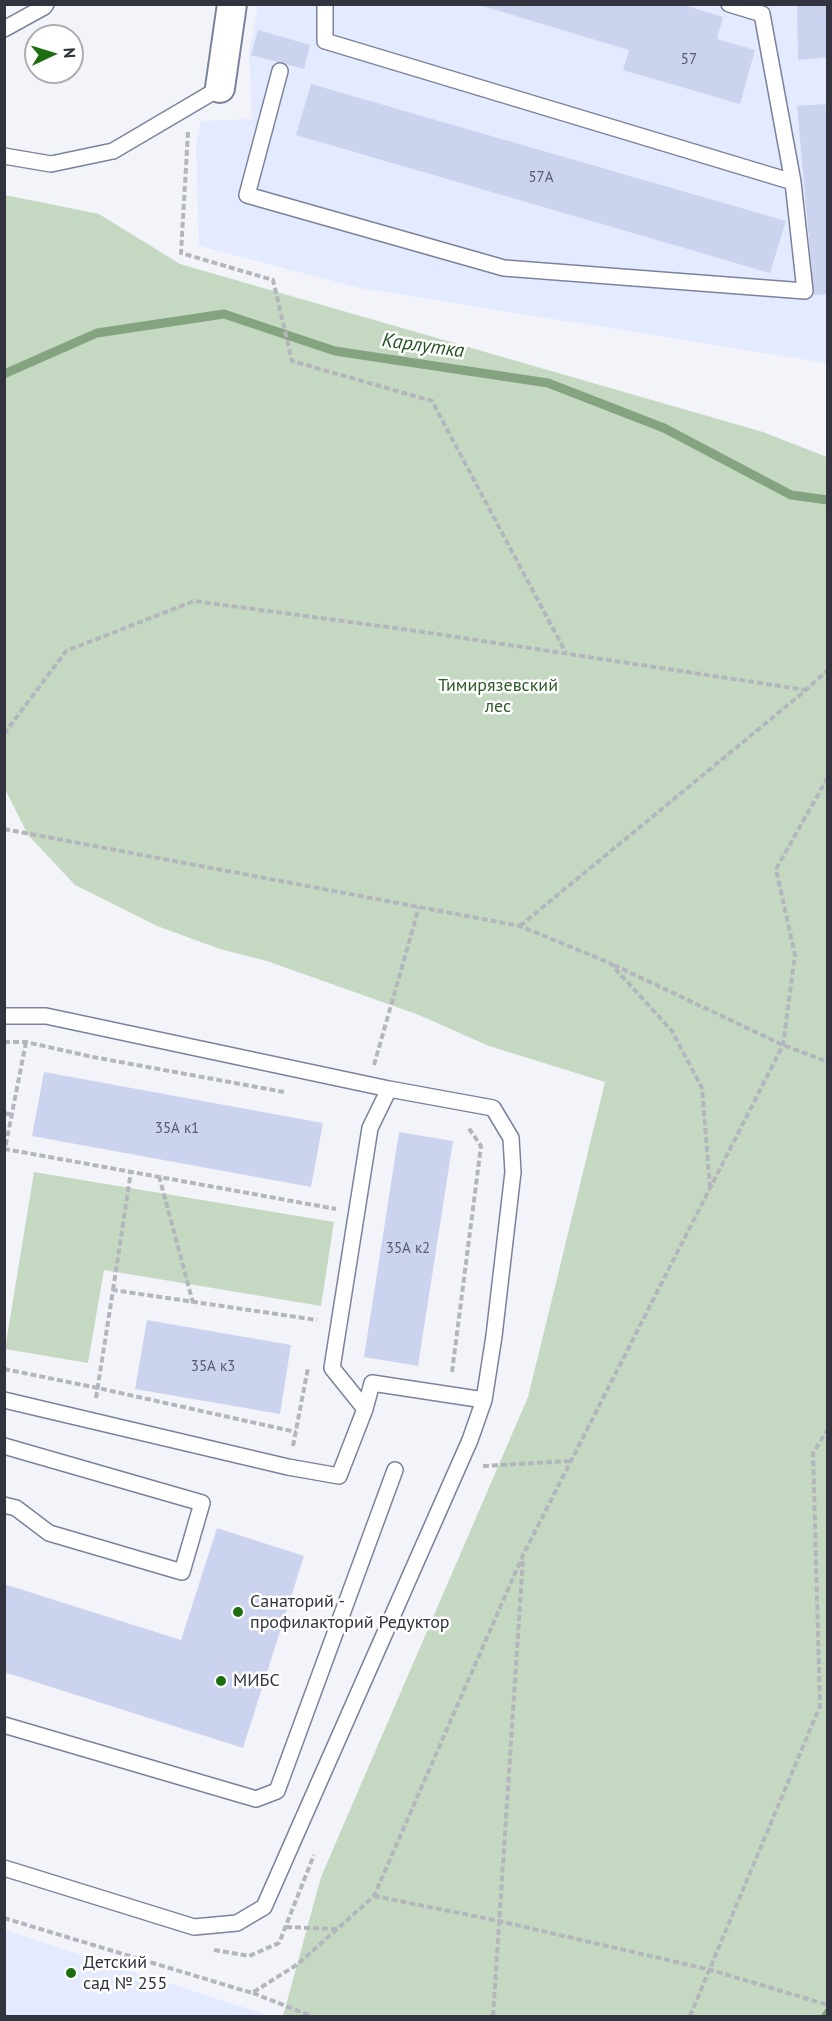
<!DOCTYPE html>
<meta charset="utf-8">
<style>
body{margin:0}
#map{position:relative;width:832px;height:2021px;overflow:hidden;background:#f3f4fa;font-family:"PT Sans",sans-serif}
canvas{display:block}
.frame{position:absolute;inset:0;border:6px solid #31343f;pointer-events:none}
.north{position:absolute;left:24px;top:24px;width:60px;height:60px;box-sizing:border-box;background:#fff;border:2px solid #adaeb2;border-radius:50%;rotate:86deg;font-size:16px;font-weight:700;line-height:24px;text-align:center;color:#31343f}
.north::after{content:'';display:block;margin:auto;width:21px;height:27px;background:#1d6d11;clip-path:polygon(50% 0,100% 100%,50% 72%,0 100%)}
</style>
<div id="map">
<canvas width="832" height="2021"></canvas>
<div class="frame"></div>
<div class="north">N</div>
</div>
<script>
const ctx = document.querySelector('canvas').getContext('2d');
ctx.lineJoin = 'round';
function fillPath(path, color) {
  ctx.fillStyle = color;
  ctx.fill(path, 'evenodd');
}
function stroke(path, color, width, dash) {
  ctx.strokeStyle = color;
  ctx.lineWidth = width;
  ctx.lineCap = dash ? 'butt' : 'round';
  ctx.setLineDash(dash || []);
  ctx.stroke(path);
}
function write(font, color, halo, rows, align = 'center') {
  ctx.font = font + ' "PT Sans",sans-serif';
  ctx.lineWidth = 5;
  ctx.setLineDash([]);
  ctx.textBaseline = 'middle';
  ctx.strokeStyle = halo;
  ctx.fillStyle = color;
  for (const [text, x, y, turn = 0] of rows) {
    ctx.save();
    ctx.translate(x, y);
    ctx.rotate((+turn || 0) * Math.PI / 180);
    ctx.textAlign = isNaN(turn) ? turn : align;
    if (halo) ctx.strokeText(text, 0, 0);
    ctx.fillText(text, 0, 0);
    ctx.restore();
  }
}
fillPath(new Path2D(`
 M258 5H827V363L360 288 199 246 196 144 201 121 252 119 249 54Z
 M4 1930H5L270 2016H5Z`), '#e4eaff');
fillPath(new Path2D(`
 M5 195 99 214 180 264 763 432 827 457V2016H283L321 1877 528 1397 605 1082 489 1046 419 1015 267 961 220 949 157 926 75 885 28 835 4 787Z
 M34 1172 334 1222 321 1306 104 1270 88 1363 5 1349Z`), '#c5d9c2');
stroke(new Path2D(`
 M4 374 97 333 224 314 335 351 548 383 664 428 791 495 828 500
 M826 2016 828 2013`), '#85a381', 9);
fillPath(new Path2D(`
 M476 4H681L723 17 717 39 755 50 740 104 623 70 629 50Z
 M797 4H826L828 57 798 60Z
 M258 30 310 45 304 69 251 55Z
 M311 84 786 221 770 273 296 135Z
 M825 104 828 130V294L814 295 797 106Z
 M44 1072 323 1123 311 1187 32 1136Z
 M399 1132 453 1141 418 1366 364 1357Z
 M147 1320 291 1345 280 1414 135 1389Z
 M217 1528 304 1556 243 1748 4 1672V1584L181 1640Z`), '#ccd3ef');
const lane = new Path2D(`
 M325 4V41L793 182
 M4 29 44 7 46 4
 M280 71 247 195 504 268 805 291 793 182 762 14 729 4
 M4 156 51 164 113 151 220 88
 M4 1016H46L389 1089 493 1108 511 1138 513 1172 494 1336 484 1400 470 1440 264 1907 237 1923 194 1927 4 1868
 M4 1400 288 1467 339 1476 365 1409 372 1383 484 1400
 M365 1409 332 1368 370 1128 389 1089
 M4 1446 202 1503 182 1572 49 1533 16 1508 4 1505
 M4 1725 256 1799 277 1791 395 1470`);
const street = new Path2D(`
 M220 88 232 4`);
stroke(lane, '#7b829b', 18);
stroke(street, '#7b829b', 32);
stroke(new Path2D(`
 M188 132 181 253 273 280 292 361 432 401 566 653
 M4 734 66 651 194 601 417 631 806 690
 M4 829 520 926 610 963 672 1031 702 1088 710 1187
 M520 926 806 690 828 670
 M614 965 783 1045 828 1062
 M4 1042H26L93 1057 284 1092
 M26 1042 5 1149 336 1209
 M374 1065 419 907
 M4 1113 13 1115
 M159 1176 193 1303
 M113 1290 131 1171
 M4 1369 98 1388 296 1432
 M452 1372 481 1146 468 1127
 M96 1398 113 1290 317 1320
 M293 1446 308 1368
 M483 1466 571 1461
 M374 1896 499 1921 711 1970 828 2005
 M4 1918 252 1993 298 1964 374 1896 523 1555 783 1045 795 955 776 869 828 777
 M286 1927 337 1929
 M214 1950 249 1956 279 1943 314 1855
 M253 1993 311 2016
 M493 2016 523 1559
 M690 2016 820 1706 813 1453 828 1429`), '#b4b6be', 4, [6, 3]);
stroke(lane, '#fff', 15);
stroke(street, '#fff', 28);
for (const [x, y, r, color] of [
 [238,1612,6,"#1d6d11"],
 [221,1681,6,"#1d6d11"],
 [71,1973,6,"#1d6d11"]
]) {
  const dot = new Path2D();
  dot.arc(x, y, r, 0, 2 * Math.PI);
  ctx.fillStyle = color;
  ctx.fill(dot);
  stroke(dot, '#fff', 2);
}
write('15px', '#585c6b', null, [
 ["57",689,60],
 ["57А",541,178],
 ["35А к1",177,1129],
 ["35А к2",408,1249],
 ["35А к3",213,1367]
]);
write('18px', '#2f5a2a', '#fff', [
 ["Тимирязевский",498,686],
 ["лес",498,707]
]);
write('18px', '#31343f', '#fff', [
 ["Санаторий -",250,1602],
 ["профилакторий Редуктор",250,1623],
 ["МИБС",233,1681],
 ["Детский",83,1963],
 ["сад № 255",83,1984]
], 'left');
write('italic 20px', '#295324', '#fff', [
 ["Карлутка",423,346,8]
]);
</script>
